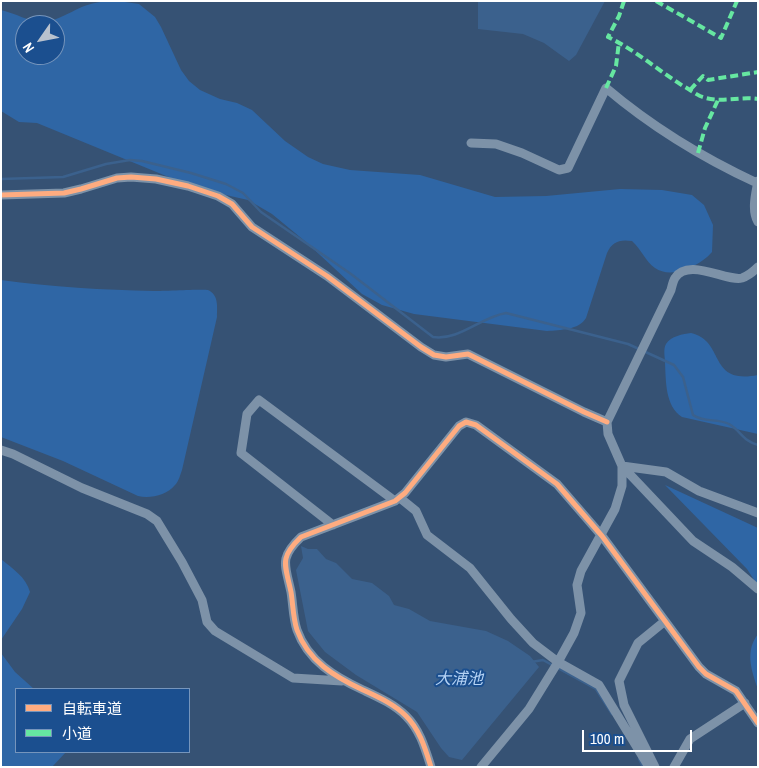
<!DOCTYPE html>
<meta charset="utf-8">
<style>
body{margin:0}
#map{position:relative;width:759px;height:768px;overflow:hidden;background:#365274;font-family:"Archivo Narrow","Noto Sans JP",sans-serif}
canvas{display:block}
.frame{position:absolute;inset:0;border:2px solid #fff;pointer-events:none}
.legend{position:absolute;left:15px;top:688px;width:175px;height:65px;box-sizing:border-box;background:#1b4f8f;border:1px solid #7695bc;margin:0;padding:6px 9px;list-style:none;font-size:15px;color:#fff}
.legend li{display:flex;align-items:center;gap:10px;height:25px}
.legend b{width:25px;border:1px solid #7695bc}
.north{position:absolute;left:15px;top:15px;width:50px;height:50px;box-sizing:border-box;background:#1b4f8f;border:1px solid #7695bc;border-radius:50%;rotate:237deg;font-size:14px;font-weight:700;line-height:20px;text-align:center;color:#fff}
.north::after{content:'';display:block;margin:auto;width:18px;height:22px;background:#b9c2ce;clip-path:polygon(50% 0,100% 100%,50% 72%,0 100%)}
.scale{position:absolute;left:582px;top:730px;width:110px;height:22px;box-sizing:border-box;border:2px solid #fff;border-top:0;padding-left:6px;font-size:15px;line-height:18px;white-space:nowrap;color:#fff;-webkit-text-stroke:4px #1b4f8f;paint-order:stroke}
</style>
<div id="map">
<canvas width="759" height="768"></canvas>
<div class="frame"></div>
<ul class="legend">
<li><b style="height:6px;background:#ffac80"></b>自転車道</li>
<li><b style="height:6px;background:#66e7a1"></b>小道</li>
</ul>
<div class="north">N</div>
<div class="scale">100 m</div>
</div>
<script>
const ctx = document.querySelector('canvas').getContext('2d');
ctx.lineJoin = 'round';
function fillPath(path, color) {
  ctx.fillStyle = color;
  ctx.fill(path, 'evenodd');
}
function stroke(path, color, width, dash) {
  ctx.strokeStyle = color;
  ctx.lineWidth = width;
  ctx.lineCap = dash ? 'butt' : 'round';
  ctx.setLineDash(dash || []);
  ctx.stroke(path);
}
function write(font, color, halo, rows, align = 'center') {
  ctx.font = font + ' "Archivo Narrow","Noto Sans JP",sans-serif';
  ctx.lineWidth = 4;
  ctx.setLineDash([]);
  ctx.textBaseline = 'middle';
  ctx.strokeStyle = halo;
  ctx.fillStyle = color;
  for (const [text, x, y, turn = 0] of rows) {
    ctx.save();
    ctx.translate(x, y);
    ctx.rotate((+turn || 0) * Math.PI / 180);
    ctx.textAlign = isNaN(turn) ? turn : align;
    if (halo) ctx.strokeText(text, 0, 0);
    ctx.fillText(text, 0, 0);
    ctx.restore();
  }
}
fillPath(new Path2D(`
 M118 1 139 4 155 17 161 27 181 70 189 81 200 90 220 99 237 103 252 110 285 141 308 157 323 164 350 170 420 175 495 197 546 196 620 189 662 190 692 195 704 205 713 225 712 252C701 265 672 280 655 268 646 262 641 249 632 241 619 239 612 242 607 253L586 318C579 330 560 330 547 331L414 314 382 305 362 294 306 242 272 214 248 200 217 193 171 178 37 123 19 122 1 111V10C15 13 29 22 43 22 61 21 77 6 95 3 102 1 111 2 118 1ZM25 25H55V55H25Z
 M1 280C52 287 103 290 154 291 163 291 204 289 208 290 219 295 217 307 217 317L182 470C180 475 179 481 175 485 167 495 150 499 138 496L63 461 1 437Z
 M691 333C726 341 707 385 758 375V434L682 417C665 406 666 381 665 363 665 357 663 349 666 344 671 336 683 334 691 333Z
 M665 485 758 528V586L747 569Z
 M1 559C13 569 26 577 30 592L22 609 1 640Z
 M758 634V689C751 670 745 651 758 634Z
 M1 653 15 672 34 689H16V752H66L52 767H1Z`), '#2f66a5');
fillPath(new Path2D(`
 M478 1H605L576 55 569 61 544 43 523 34 478 29Z
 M301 546 308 549H317L326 559 336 563 352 579 372 583 389 596 394 605 409 609 430 621 486 631 508 641 530 656 539 667 462 760 449 757 441 748 417 712 356 675 325 652 308 631 296 570 303 558Z`), '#3b618d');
stroke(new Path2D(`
 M1 179 63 177 106 164 130 160 142 161 191 173 226 184 243 193 261 212 351 274 433 337C459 341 481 317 506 313L628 344 674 365 683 377 693 415C704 423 717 418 729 424 740 430 744 442 758 445
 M531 662 543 660 596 689 612 714
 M639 759 643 767`), '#3b618d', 2.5);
stroke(new Path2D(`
 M471 143 496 144 522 153 559 170 568 168 606 88C652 127 703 158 757 183
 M758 181C756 193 751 210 758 222
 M1 195 64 193 81 189 117 178 131 177 156 179 188 186 218 196 232 204 252 227 327 276 421 347 434 355 446 357 468 354 584 412 607 422
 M1 450 13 454 82 488 147 514 157 521 182 562 202 600 207 622 215 631 293 678 342 681
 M622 466 693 541 732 567 758 589
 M622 466 666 472 699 491 758 513
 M400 498 416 511 427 535 470 568 511 619 533 643 558 662 599 685 649 767
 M333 525 241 453 247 414 259 400 395 501
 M431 767C425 748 420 730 406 716 394 704 378 697 363 690 335 677 308 661 297 630 293 618 293 604 291 592 285 564 279 558 301 537L395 501 405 493 459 426 466 422 476 425 557 484 602 536 699 667 706 674 736 691 758 723
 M481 767 529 709 558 662 574 633 581 613 577 585 581 571 615 509 622 486V466L608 434 607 422 671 290C672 286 673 281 675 278 688 257 727 282 742 278 748 276 754 271 758 267
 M655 767 624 705 619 681 638 643 665 621
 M674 767 690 739 745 703`), '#7d92a8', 9);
stroke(new Path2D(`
 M624 1 619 16 608 37C635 50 658 70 683 86 689 89 694 93 700 96 719 104 738 96 758 99
 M656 1 721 38 737 1
 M606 88 616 66 619 42
 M690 90 703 76 708 80 758 72
 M698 153 705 128 718 100`), '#66e7a1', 4, [8, 4]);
stroke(new Path2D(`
 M1 195 64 193 81 189 117 178 131 177 156 179 188 186 218 196 232 204 252 227 327 276 421 347 434 355 446 357 468 354 584 412 607 422
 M431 767C425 748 420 730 406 716 394 704 378 697 363 690 335 677 308 661 297 630 293 618 293 604 291 592 285 564 279 558 301 537L395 501 405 493 459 426 466 422 476 425 557 484 602 536 699 667 706 674 736 691 758 723`), '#ffac80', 5);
write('italic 16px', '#b5d3f5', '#1b4f8f', [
 ["大浦池",459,680]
]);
</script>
